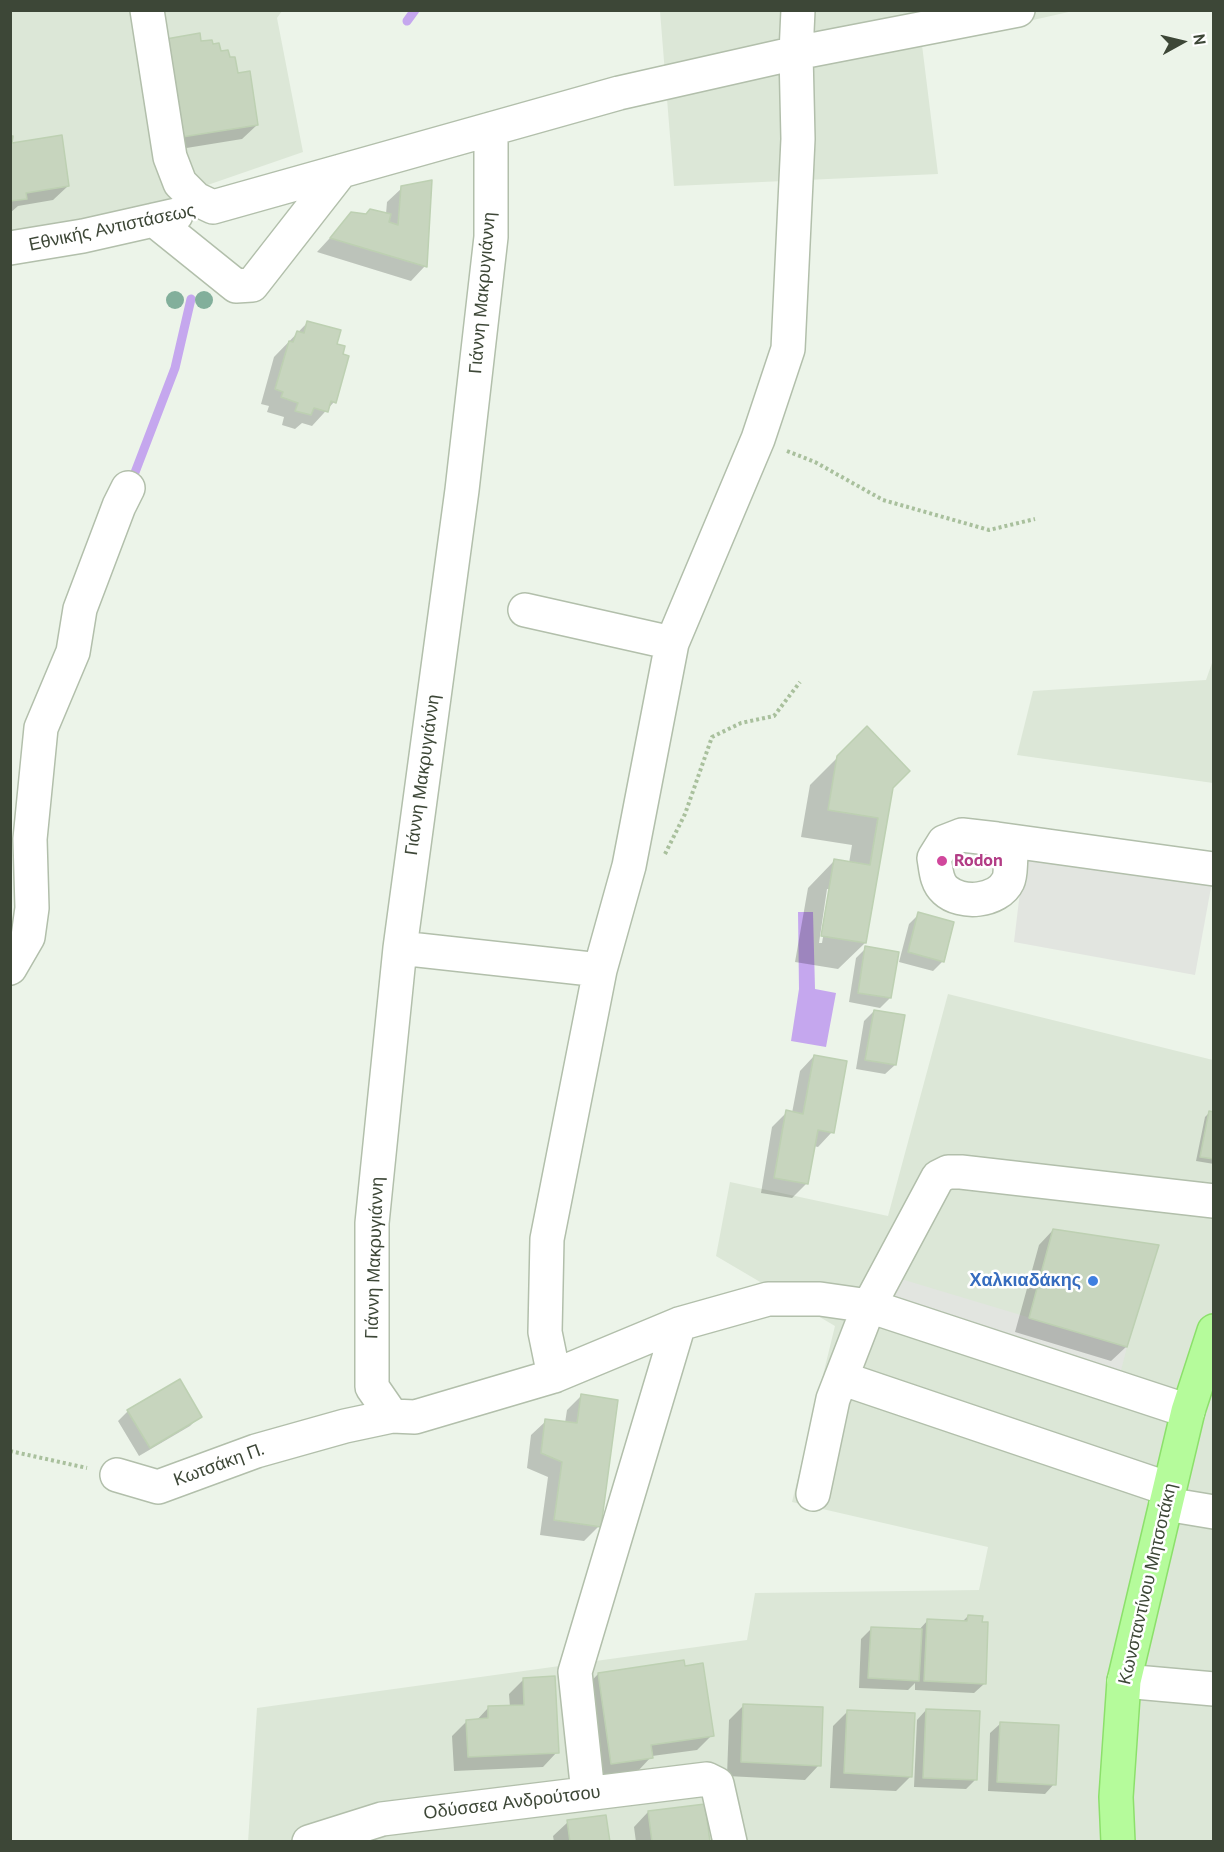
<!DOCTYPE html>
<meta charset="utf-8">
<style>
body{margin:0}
#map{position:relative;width:1224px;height:1852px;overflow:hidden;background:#ecf4e9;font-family:"PT Sans",sans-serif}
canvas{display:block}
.frame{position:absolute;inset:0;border:12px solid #3d4737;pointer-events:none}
.north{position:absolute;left:1152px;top:12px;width:60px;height:60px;-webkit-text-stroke:4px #fff;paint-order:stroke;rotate:82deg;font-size:16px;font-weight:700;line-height:24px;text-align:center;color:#3d4737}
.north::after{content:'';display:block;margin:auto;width:21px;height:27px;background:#3d4737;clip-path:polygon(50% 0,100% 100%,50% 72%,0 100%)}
</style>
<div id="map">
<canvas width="1224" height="1852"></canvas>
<div class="frame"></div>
<div class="north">N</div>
</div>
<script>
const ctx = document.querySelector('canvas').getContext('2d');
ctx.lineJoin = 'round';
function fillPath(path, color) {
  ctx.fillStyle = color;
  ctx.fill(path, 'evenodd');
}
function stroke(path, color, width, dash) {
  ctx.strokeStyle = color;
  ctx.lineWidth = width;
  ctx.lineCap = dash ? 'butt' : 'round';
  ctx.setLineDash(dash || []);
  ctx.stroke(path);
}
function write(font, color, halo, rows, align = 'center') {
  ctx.font = font + ' "PT Sans",sans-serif';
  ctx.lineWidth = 5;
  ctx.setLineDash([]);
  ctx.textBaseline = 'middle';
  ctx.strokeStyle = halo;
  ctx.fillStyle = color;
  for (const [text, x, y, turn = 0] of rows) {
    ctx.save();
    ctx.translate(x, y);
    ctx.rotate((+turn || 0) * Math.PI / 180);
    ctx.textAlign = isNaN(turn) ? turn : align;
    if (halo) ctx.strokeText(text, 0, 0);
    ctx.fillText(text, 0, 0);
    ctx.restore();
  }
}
fillPath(new Path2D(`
 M10 11H282L277 18 303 152 11 253Z
 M660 11H1073L922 45 938 174 674 186Z
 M1213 660V783L1017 755 1033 691 1206 680Z
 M948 994 1213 1060V1841L248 1842 257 1708 747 1640 755 1593 979 1590 988 1547 792 1502 835 1326 716 1256 730 1182 888 1216Z`), '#dce7d7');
fillPath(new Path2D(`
 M1024 858 1212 882 1195 975 1014 942Z
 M901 1279 1127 1347 1117 1386 888 1311Z`), '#e2e5e0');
fillPath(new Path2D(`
 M798 912H813L815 989 836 993 826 1047 791 1041 799 989Z`), '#c5a7ee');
fillPath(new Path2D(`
 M200 43 219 53 237 75 257 125 242 139 168 151Z
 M10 145 68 186 53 200 18 206 10 213Z
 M402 188 425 266 411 281 317 252 352 214H386L387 202Z
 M308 322 335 345 334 402 312 426 302 423 295 429 282 425 284 417 267 412 269 406 261 404 274 357Z
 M867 728 891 788 865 943 838 969 795 962 808 888 834 861 849 863 852 845 801 837 810 785ZM827 889H831L822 943H819Z
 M919 914 943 961 933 971 899 962 909 924Z
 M866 948 890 998 880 1008 849 1002 856 958Z
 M874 1011 895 1065 885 1074 856 1069 864 1021Z
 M814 1056 832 1132 818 1147 813 1146 806 1184 792 1198 761 1193 772 1127 787 1112 792 1113 800 1071Z
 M1209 1113H1214V1164L1196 1161 1205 1117Z
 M1053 1230 1157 1247 1126 1347 1111 1361 1015 1332 1039 1245Z
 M581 1396 599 1526 584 1541 540 1535 548 1477 527 1468 531 1435 546 1421 565 1423 567 1410Z
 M128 1411 200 1416 190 1426 139 1456 118 1421Z
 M968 1616 984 1684 974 1693 915 1690V1683L908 1690 859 1688 861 1639 871 1629 918 1631 928 1620 962 1622Z
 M598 1674 712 1735 697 1750 652 1756 637 1772 596 1777 584 1689Z
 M524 1679 557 1752 543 1767 454 1771 452 1736 467 1721H476L488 1708 510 1707 509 1694Z
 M744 1705 819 1765 805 1780 727 1776 729 1720Z
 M926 1710 975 1780 966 1789 914 1787 917 1720Z
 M848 1711 911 1776 896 1791 830 1788 833 1726Z
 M1000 1724 1054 1784 1045 1794 988 1791 990 1733Z
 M648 1812 708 1842H636L634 1827Z
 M568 1822 609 1842H554L553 1836Z`), '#0003');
stroke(new Path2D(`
 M407 21 415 10
 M134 475 175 368 191 299`), '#c5a7ee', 9);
const building = new Path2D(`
 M200 33 201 41 212 40 213 44 219 43 221 51 228 50 230 57H235L238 73 250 71 258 125 182 137 166 39Z
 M62 135 69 186 26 193 27 199 10 201V136H13L12 143Z
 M432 180 427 267 330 238 351 212 366 214 370 209 391 214 389 222 398 225 401 186Z
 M307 321 341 330 337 344 345 346 343 354 349 356 336 403 331 401 328 412 314 408 311 415 295 411 298 403 281 397 283 392 275 389 289 341 293 342 297 331 304 333Z
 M867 726 910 771 893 788 866 943 821 936 834 859 870 865 878 818 828 810 837 756Z
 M918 912 954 922 944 962 908 952Z
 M865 946 899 952 891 998 858 993Z
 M874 1010 905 1015 896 1065 865 1060Z
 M814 1055 847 1061 834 1133 818 1130 808 1184 774 1178 786 1110 803 1114Z
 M1209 1111 1214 1112V1159L1200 1157Z
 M1053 1229 1159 1245 1127 1347 1029 1318Z
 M180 1379 202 1417 150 1448 127 1410Z
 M581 1394 618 1400 601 1527 554 1520 562 1462 541 1453 545 1419 577 1423Z
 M968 1615 983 1616 982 1622H988L986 1684 924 1681 927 1619 967 1621Z
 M871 1627 922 1629 919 1681 868 1678Z
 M684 1660 685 1666 703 1663 714 1736 651 1745 653 1758 611 1764 598 1673Z
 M555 1676 559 1753 468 1757 466 1720 488 1718V1706L524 1705 523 1678Z
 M743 1704 823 1707 821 1766 741 1762Z
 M926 1709 980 1711 977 1780 923 1778Z
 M847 1710 915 1713 912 1777 844 1773Z
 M1000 1722 1059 1725 1056 1785 997 1782Z
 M705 1804 710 1842H652L648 1811Z
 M606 1815 610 1842H570L567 1820Z`);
fillPath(building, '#c7d5be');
stroke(building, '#bdd0b2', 1.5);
const minor = new Path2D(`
 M147 10 170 157 180 183 196 199 213 207 619 93 796 53 1018 10
 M154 220 236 286 252 285 341 171
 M10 248 83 236 176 215
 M525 610 672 643
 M997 839 1011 857C1010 864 1011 875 1008 881 998 902 961 905 945 890 936 882 936 869 934 858L944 842 962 835 997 839 1214 869
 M400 948 600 970
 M10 968 28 937 32 908 30 839 41 728 73 652 80 609 119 506 128 488
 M554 1376 545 1332 547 1239 600 970 629 866 672 643 758 439 788 349 798 139 796 53 798 10
 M841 1378 1169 1489
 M392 1416 372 1387V1223L400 948 462 490 491 237V129
 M117 1475 158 1487 256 1451 345 1426 392 1416 415 1417 554 1376 679 1324 768 1299H820L869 1306 1188 1411
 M813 1494 833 1399 869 1306 938 1177 948 1172H961L1214 1201
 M1166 1504 1214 1512
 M1124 1681 1214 1689
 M588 1793 575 1672 679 1324
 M309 1842 382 1819 707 1779 717 1784 730 1842`);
const major = new Path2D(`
 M1118 1842 1116 1797 1124 1681 1188 1411 1214 1331`);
stroke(minor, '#b2bfab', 36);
stroke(major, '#8ce06b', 36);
stroke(new Path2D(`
 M787 451 815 462 883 500 989 530 1035 519
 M665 854 685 814 712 737 741 723 774 716 800 682
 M10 1451 87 1468`), '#a9c09d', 4, [3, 3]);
stroke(minor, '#fff', 33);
stroke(major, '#b5fb9b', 33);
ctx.fillStyle = '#82af9b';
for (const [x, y] of [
 [175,300],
 [204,300]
]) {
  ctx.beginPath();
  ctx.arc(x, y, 9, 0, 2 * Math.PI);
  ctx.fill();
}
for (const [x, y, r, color] of [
 [942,861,6,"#d1479c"],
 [1093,1281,6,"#3f7fe0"]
]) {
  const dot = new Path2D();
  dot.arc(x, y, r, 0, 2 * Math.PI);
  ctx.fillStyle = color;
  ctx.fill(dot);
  stroke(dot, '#fff', 2);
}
write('18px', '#3d4737', '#fff', [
 ["Εθνικής Αντιστάσεως",112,228,-12],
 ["Γιάννη Μακρυγιάννη",483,293,-85],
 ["Γιάννη Μακρυγιάννη",423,775,-82],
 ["Γιάννη Μακρυγιάννη",375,1258,-88],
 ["Κωτσάκη Π.",219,1465,-20],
 ["Κωνσταντίνου Μητσοτάκη",1148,1584,-77],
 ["Οδύσσεα Ανδρούτσου",512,1803,-7]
]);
write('bold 18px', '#b23c85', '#fff', [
 ["Rodon",954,861]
], 'left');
write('bold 18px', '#366cbe', '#fff', [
 ["Χαλκιαδάκης",1081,1281]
], 'right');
</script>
